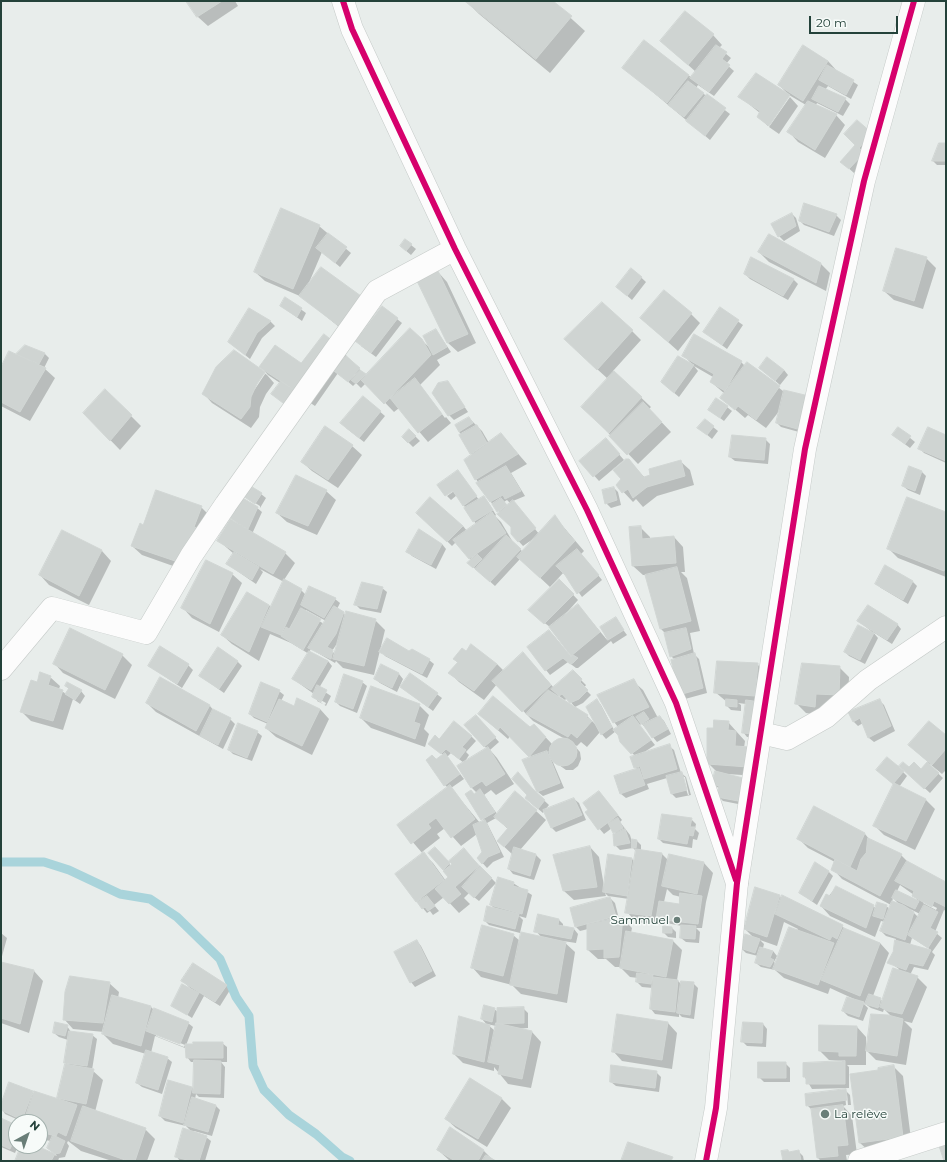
<!DOCTYPE html>
<meta charset="utf-8">
<style>
body{margin:0}
#map{position:relative;width:947px;height:1162px;overflow:hidden;background:#e8edeb;font-family:Montserrat,sans-serif}
canvas{display:block}
.frame{position:absolute;inset:0;border:2px solid #24423a;pointer-events:none}
.north{position:absolute;left:8px;top:1114px;width:40px;height:40px;box-sizing:border-box;background:#f7fbf9;border:1px solid #a3b1ad;border-radius:50%;rotate:40deg;font-size:11px;font-weight:700;line-height:16px;text-align:center;color:#24423a}
.north::after{content:'';display:block;margin:auto;width:14px;height:18px;background:#697e78;clip-path:polygon(50% 0,100% 100%,50% 72%,0 100%)}
.scale{position:absolute;left:809px;top:16px;width:89px;height:18px;box-sizing:border-box;border:2px solid #24423a;border-top:0;padding-left:5px;font-size:12px;line-height:14px;white-space:nowrap;color:#24423a;-webkit-text-stroke:3px #f7fbf9;paint-order:stroke}
</style>
<div id="map">
<canvas width="947" height="1162"></canvas>
<div class="frame"></div>
<div class="north">N</div>
<div class="scale">20 m</div>
</div>
<script>
const ctx = document.querySelector('canvas').getContext('2d');
ctx.lineJoin = 'round';
function fillPath(path, color) {
  ctx.fillStyle = color;
  ctx.fill(path, 'evenodd');
}
function stroke(path, color, width, dash) {
  ctx.strokeStyle = color;
  ctx.lineWidth = width;
  ctx.lineCap = dash ? 'butt' : 'round';
  ctx.setLineDash(dash || []);
  ctx.stroke(path);
}
function write(font, color, halo, rows, align = 'center') {
  ctx.font = font + ' Montserrat,sans-serif';
  ctx.lineWidth = 3;
  ctx.setLineDash([]);
  ctx.textBaseline = 'middle';
  ctx.strokeStyle = halo;
  ctx.fillStyle = color;
  for (const [text, x, y, turn = 0] of rows) {
    ctx.save();
    ctx.translate(x, y);
    ctx.rotate((+turn || 0) * Math.PI / 180);
    ctx.textAlign = isNaN(turn) ? turn : align;
    if (halo) ctx.strokeText(text, 0, 0);
    ctx.fillText(text, 0, 0);
    ctx.restore();
  }
}
fillPath(new Path2D(`
 M188 1H235L238 6 208 26 198 17Z
 M466 1H552L585 31 550 73 479 14Z
 M713 35 722 45 719 48 731 58 726 64 734 71 714 96 698 85 696 88 730 114 710 140 624 68 644 41 692 78 696 72 661 41Z
 M803 46 828 61 837 71 858 85 851 99 828 86 825 90 845 99 850 104 843 116 817 103 816 105 836 115 845 125 825 158 798 142 789 132 806 105 789 95 779 85Z
 M757 74 789 97H788L768 126 758 117 760 113 740 97Z
 M790 97 798 106 779 134 769 127Z
 M857 121 867 158 854 173 846 166 856 145Z
 M946 144V165H937L933 161Z
 M792 214 796 218 800 231 784 241 779 236Z
 M836 215 841 220 834 236 804 225 800 221Z
 M319 226 351 253 340 267 322 252 308 285 349 335 302 297 265 281 255 272Z
 M411 245 416 249 411 255 405 250Z
 M759 252 820 263 830 273 826 291 769 262Z
 M926 258 936 268 923 309 894 300 884 291Z
 M752 259 794 280 798 284 788 300 750 279 745 274Z
 M632 269 646 282 632 300 617 287Z
 M438 272 447 282 476 343 458 352 448 343 419 282Z
 M285 298 306 313 302 321 281 306Z
 M720 309 743 325 727 349 704 332Z
 M691 314 700 323 678 351 641 318Z
 M397 319 402 323 376 357 361 346Z
 M270 321 275 326 262 338 250 359 234 346Z
 M410 329 431 349 436 330 451 352 437 360 440 365 420 385 445 418 446 417 451 423 428 442 399 408 394 412 366 383 361 388 356 383 353 386 338 373 315 406 268 375 261 367 301 364 339 348 366 376Z
 M632 331 641 340 613 371 651 407 649 409 671 432 638 464 592 416 608 379 575 349Z
 M25 346 45 354 49 358 44 368 55 378 30 421 1 406V370L21 358 18 354Z
 M235 351 267 375 274 383 266 394 260 407 259 417 251 428 212 403 203 393ZM264 373 265 374 255 389 253 388Z
 M683 355 741 362 745 366 747 363 783 391 809 397 806 434 781 427 777 423 780 410 766 428 748 415 745 418 722 398 725 394 711 382 713 377 694 366 698 371 679 397 666 386 692 364Z
 M760 368 784 370 788 375 780 385Z
 M448 382 468 412 454 420 449 415Z
 M105 390 141 426 120 450 84 413Z
 M363 397 385 416 364 442 346 428Z
 M727 407 732 411 724 421 709 410Z
 M469 418 482 431 489 443 501 434 527 464 511 473 525 496 513 501 539 534 555 517 584 551 581 554 602 580 582 597 564 572 550 587 520 559 495 586 469 563 471 560 456 542 452 546 418 513 463 526 467 531 476 524 457 495 451 500 447 496 457 489 458 471 479 500 484 497 488 502 496 515 495 516 501 522 514 544 523 552 536 537 523 546 512 534V527L490 501 476 479 472 455 456 426ZM507 500 511 504 508 506 504 502Z
 M713 427 718 431 712 439 699 428Z
 M898 428 915 442 910 448 898 439Z
 M409 430 420 441 413 447 403 437Z
 M946 436V463L924 453 920 449Z
 M765 439 770 444 768 464 735 461 730 457Z
 M610 444 624 460 599 481 581 461Z
 M352 446 362 455 338 488 312 471 302 462Z
 M629 460 645 478 680 461 690 470 694 485 657 496 643 507 636 499 633 502 617 485 623 479Z
 M910 467 922 472 926 476 920 495 908 490 903 486Z
 M614 488 618 492 621 505 611 508 606 503Z
 M326 491 336 500 317 535 287 522 277 513Z
 M261 494 266 498 260 508V506L244 496Z
 M250 502 262 512 252 534 285 553 295 563 284 580 301 590 306 595 335 599 340 603 337 609 346 615 375 620 385 630 374 675 343 668 336 661 335 663 311 649 309 652 328 661 332 666 319 688 331 696 326 706 313 697 314 694 293 679 309 654 291 643 270 634 259 661 232 644 222 635 269 605 271 608 284 582 260 569 263 572 256 584 227 564 234 554 219 541 239 525 231 517 251 503ZM306 610 326 621 324 624 305 612ZM338 642 335 654 332 651ZM317 698 326 703 325 705 317 701Z
 M201 507 211 517 190 572 142 555 132 546 144 526Z
 M946 513V577L898 558 888 548Z
 M640 527 650 537V539L674 537 683 547 685 572H681L687 578 700 631 690 633 694 654 699 659 707 693 685 699 675 660 671 656 666 634 661 629 647 575H643L633 566Z
 M62 531 102 551 111 561 89 605 49 585 40 575Z
 M442 544 446 549 436 569 412 556 407 551Z
 M886 567 913 582 917 586 908 604 881 588 876 584Z
 M232 574 242 583 219 632 192 618 183 608Z
 M559 580 578 600 562 618 578 605 608 641 601 627 615 619 627 635 613 644 611 641 578 668H576L568 662 550 675 546 670 554 636 572 658 573 656 550 627 534 615Z
 M382 588 387 592 381 613 360 609 356 605Z
 M858 621 897 624 901 629 892 644 873 632 878 638 865 664 849 656 845 652 871 631Z
 M381 651 429 660 434 664 427 678 385 656Z
 M466 652 497 664 504 671 532 663 554 688 573 672 586 685 584 688 591 695 583 703 575 707 567 698 565 700 559 696 558 697 587 716 595 724 597 700 601 705 614 730 618 727 614 722 633 681 643 690 658 718 660 717 664 721 671 734 657 742 642 724 639 725 655 745 643 753 669 746 674 750 681 773 686 777 691 795 676 798 672 794 667 778 647 784 649 789 626 798 621 794 616 777 637 770 635 767V756L621 741 619 734 616 731 606 739 600 732 587 747 581 742 577 746 573 744 580 752 581 759 578 766 573 770H566L552 760 564 788 543 796 538 792 523 761 531 758 510 736 508 739 479 714 530 728 534 725 552 744 557 740 565 739 533 721 497 684 484 700 459 682 450 673 458 663 454 659ZM682 777H685L689 795H688Z
 M122 655 132 665 115 699 63 673 54 663Z
 M237 661 242 666 224 693 200 676Z
 M757 664 767 674 760 738 747 737 743 732 746 704 738 703 741 705V711L731 710 727 706V702L715 692Z
 M188 665 193 670 182 688 149 666Z
 M381 666 399 674 403 679 397 692 380 683 375 679Z
 M839 667 849 677 848 704 824 716 806 713 796 703Z
 M410 674 442 698 433 711 401 687Z
 M50 677 60 686 59 689 66 694 69 689 66 686 81 691 85 696 80 704 73 699 63 730 31 721 21 711 37 683Z
 M161 678 210 706 215 712 230 719 235 724 223 749 156 712 147 703Z
 M362 682 367 686 357 713 340 706 336 702Z
 M279 691 284 695 281 701 294 707 320 709 329 719 312 755 276 737 266 728 268 724 254 718 250 714Z
 M879 700 884 705 895 731 874 742 869 738 863 723 858 726 853 721Z
 M419 705 429 715 424 729 429 734 425 747 371 728 361 718Z
 M480 721 499 742 490 750 497 758 514 784 496 795 491 790 484 795 497 814 536 811 546 820 520 850 536 855 541 860 534 880 513 874 509 869 513 855 498 841 508 829 496 818 487 823 504 857 493 862 487 868 478 858 483 852 477 834 461 846 445 828 437 834 440 838 422 852 433 863 446 881 450 877 429 853 439 852 451 866 473 859 496 883 479 901 469 893 464 898 470 904 459 913 444 897 434 905 439 911 433 915 430 911 427 913 417 901 423 854 399 826 448 788 445 785 436 760 443 755 434 748 439 740 471 736 476 741 466 752 469 755 464 763 451 753 447 757 464 779 451 788 480 823 484 821 471 791 475 795 477 793 471 787 487 749 466 725Z
 M728 722 745 741 744 748 757 776 727 774 743 779V805L723 801 718 796 720 789 713 784 716 771 708 763 714 729Z
 M257 732 262 736 252 761 233 754 229 750Z
 M946 736V770L942 774 930 764 929 765 943 778 930 793 905 770H921L928 762 909 745Z
 M903 772 907 776 899 787 926 800 935 809 915 850 884 835 875 826 894 785 882 774Z
 M535 792 549 805 545 810 574 799 579 803 586 820 556 832 551 827 545 810 543 813 531 803Z
 M603 797 622 820 620 822 630 835 633 845 637 841 641 845V851L662 854 669 861 670 855 704 863 713 873 706 902 702 928H696L700 932 699 943 686 942 681 938 682 926 661 922 660 925 636 922 627 912 629 899 608 896 605 893 606 896 574 900 564 891 590 847 599 857 604 886 632 859 635 862 637 852 633 848 620 850 615 845 616 834 612 828 604 834 586 813ZM667 889 673 895 681 897 680 905 664 902Z
 M814 807 865 834 870 840 901 855 910 864 946 884V911L944 910 935 932 942 938 932 952 935 955 928 970 914 967 910 975 917 977 927 987 912 1023 904 1021 912 1029 906 1065 876 1060 866 1050V1065H847L849 1067V1088L812 1089 804 1076 842 1063V1061L829 1060 820 1051 857 1027 866 1037V1044L868 1045 891 1016 884 1009 883 1012 871 1008 861 1001 868 1008 863 1021 848 1016 843 1011 854 999 830 988 828 994 784 978 775 970 761 967 756 963 758 956 746 953 741 948 754 938 745 929 779 896 842 926 846 930 880 943 889 953 873 996 883 1001 899 969 889 962 894 952 896 939 886 936 881 931 885 922 881 921 875 937 830 916 821 906 836 887 876 908 886 906 890 909 891 905 842 879 833 869 835 862 808 848 799 839ZM900 885 914 895 919 903 897 891ZM893 898 899 904 892 902ZM923 901 937 908 936 910 923 903ZM910 909 920 914 918 917ZM784 922 798 929 776 964 774 962 777 956 773 951 763 948 764 944 760 940 777 946ZM912 938 914 939 931 950 910 945Z
 M691 819 696 824 695 829 699 833 697 840 693 839 692 848 663 843 659 839Z
 M828 871 833 876 817 905 800 893Z
 M513 883 532 895 526 918 519 916 523 920 520 933 489 925 485 921 496 910 491 905Z
 M610 898 615 903 619 919 622 918 632 928 631 933 672 940 682 950 677 980 681 984 693 983 698 988 694 1019 682 1017 679 1014V1017L655 1014 651 1009 653 988 642 987 637 982 638 978 630 977 620 967H615L606 959H598L588 950V929L580 931 576 927Z
 M559 920 563 924V927L574 929 578 934 576 943 563 941 575 952 567 1003 521 994 512 985 481 977 472 967 513 935 520 941 542 938 536 931Z
 M672 928 676 932V938L668 937 664 933Z
 M1 933 7 938 1 960Z
 M417 941 421 946 436 976 415 987 411 982Z
 M1 963 34 971 43 981 29 1033 1 1023Z
 M183 981 226 985 230 990 220 1006 204 996 192 1018 172 1005 190 988Z
 M109 983 119 992 118 998 151 1007 154 1010 188 1023 193 1027 185 1048 155 1036 151 1053 167 1058 172 1062 162 1094 142 1087 137 1083 146 1054 113 1044 103 1034 104 1032 73 1029 64 1019ZM156 1033 185 1045 184 1047 156 1036Z
 M523 1008 528 1013V1028L515 1029 532 1032 541 1042 531 1088 508 1084 494 1067V1071L463 1063 454 1054 488 1026 482 1019 494 1009 498 1012ZM487 1024 496 1026 495 1032 494 1030Z
 M668 1023 677 1033 672 1069 622 1061 613 1051Z
 M763 1024 767 1029 766 1047 747 1046 742 1041Z
 M67 1026 71 1032 92 1035 97 1039 92 1070 103 1080 95 1112 145 1129 155 1139 147 1161H112L81 1151 68 1141 67 1143 69 1146 65 1157 59 1158 58 1161H16L23 1146H34L57 1156 49 1147 51 1141 44 1140 40 1136V1122H23L5 1114 1 1107 32 1092 34 1094 57 1100 66 1063 68 1040 59 1037 54 1033Z
 M222 1043 227 1047V1062H221L225 1067 224 1098 199 1097 196 1094 195 1099 216 1106 220 1110 212 1136 194 1131V1132L206 1137 211 1141 205 1161H180L176 1156 192 1132 186 1126 165 1121 160 1116 192 1087 194 1090 195 1062H191L187 1057Z
 M785 1063 790 1068V1082H764L759 1077Z
 M894 1067 903 1076 912 1147 870 1152 860 1143 879 1071Z
 M656 1072 661 1077 659 1092 616 1086 611 1082Z
 M845 1090 850 1095 851 1105H848L847 1094H845L846 1105 843 1106 852 1116 857 1154 846 1155 847 1161H821L818 1158 812 1110 807 1105Z
 M501 1098 511 1108 487 1147 456 1128 446 1119Z
 M1 1119 16 1126V1146H18L15 1153 1 1147Z
 M438 1150 484 1151 494 1161H450Z
 M788 1151 790 1153 798 1151 803 1156 804 1161H784Z`), '#0003');
stroke(new Path2D(`
 M1 862H44L69 870 120 894 150 899 177 917 220 959 236 997 249 1016 253 1066 264 1090 289 1115 316 1134 342 1157 350 1161`), '#a9d4db', 9);
const building = new Path2D(`
 M186 1H222L197 17Z
 M465 1H553L572 16 536 59Z
 M685 11 714 34 688 65 660 41Z
 M644 40 689 75 667 103 622 68Z
 M716 45 727 52 722 59 730 65 709 92 690 78Z
 M803 45 828 61 803 101 778 85Z
 M827 65 854 80 846 95 819 80Z
 M756 73 790 95 769 126 757 117 760 111 738 97Z
 M688 81 704 93 684 117 668 105Z
 M819 86 846 98 838 112 812 99Z
 M707 94 726 108 705 136 686 121Z
 M808 101 837 114 815 150 787 132Z
 M857 120 872 133 859 148 864 153 849 169 840 162 855 145 844 134Z
 M939 143H946V161H932Z
 M804 203 837 214 829 232 799 221Z
 M281 208 320 225 293 289 254 272Z
 M792 213 796 226 778 237 771 224Z
 M328 233 347 247 335 263 316 248Z
 M769 234 821 263 816 283 758 252Z
 M405 239 412 244 406 251 400 246Z
 M896 248 927 257 914 301 883 291Z
 M751 257 794 279 783 296 744 274Z
 M321 267 361 296 339 326 299 296Z
 M631 268 642 277 627 296 616 287Z
 M438 271 468 334 447 343 417 281Z
 M664 290 692 313 668 342 640 318Z
 M285 297 302 308 297 317 280 306Z
 M602 302 633 330 597 370 564 339Z
 M382 306 398 318 371 353 355 341Z
 M720 307 739 320 722 345 703 332Z
 M249 308 271 321 257 333 245 355 228 342Z
 M410 328 422 339 431 355 384 404 361 380Z
 M436 329 447 347 433 355 423 336Z
 M324 334 340 347 305 397 259 367 275 345 301 363Z
 M694 334 742 361 725 391 710 382 714 374 682 356Z
 M25 345 45 353 39 364 16 354Z
 M234 350 265 372 257 384 251 397 250 407 241 419 202 394 216 367Z
 M9 351 46 368 20 412 1 402V367Z
 M346 356 360 368 348 382 334 371Z
 M678 356 694 365 674 393 661 382Z
 M767 357 784 370 775 381 759 368Z
 M747 362 780 386 756 420 738 406 735 410 720 398Z
 M360 370 366 374 356 384 351 380Z
 M614 371 642 397 609 433 581 407Z
 M415 378 442 414 418 433 390 398Z
 M281 381 297 392 287 406 271 394Z
 M448 381 465 407 448 416 432 393 438 383Z
 M105 389 132 415 110 441 83 413Z
 M784 390 809 396 801 430 776 423Z
 M363 396 381 411 359 438 340 423Z
 M716 398 728 406 720 418 708 410Z
 M643 402 662 422 627 455 609 436Z
 M469 417 473 423 459 432 455 425Z
 M705 419 714 426 707 435 697 428Z
 M477 425 487 443 470 454 459 435Z
 M325 426 353 445 328 480 301 462Z
 M898 427 911 436 905 444 892 435Z
 M928 427 946 435V461L918 449Z
 M409 429 416 436 408 443 402 437Z
 M501 433 518 454 475 480 464 460Z
 M732 435 766 438 764 460 729 457Z
 M606 438 620 454 593 477 579 461Z
 M626 459H629L645 479 644 477 650 475 649 469 681 460 685 476 647 487 633 498 628 489 622 493 616 485 621 479 613 470Z
 M506 466 521 491 505 499 503 495 490 502 476 483Z
 M909 466 922 471 915 491 902 486Z
 M458 470 477 496 463 506 453 491 445 496 437 485Z
 M296 475 327 490 308 526 276 513Z
 M249 485 262 493 255 504 243 496Z
 M614 487 617 500 605 504 602 490Z
 M156 490 202 506 194 527 199 529 181 563 131 546 140 523 143 525Z
 M484 496 493 510 473 522 464 508Z
 M241 497 258 507 248 529 230 518Z
 M430 497 463 526 447 542 416 513Z
 M907 497 946 512V565L944 571 887 549Z
 M501 498 507 505 497 512 492 504Z
 M513 500 536 528 518 542 511 534V527L497 514Z
 M492 512 506 533 469 559 453 540Z
 M555 515 566 531 575 541 540 578 517 557Z
 M230 519 286 552 273 574 217 541Z
 M641 526 642 539 674 536 676 563 632 566 629 527Z
 M419 529 442 544 431 565 406 552Z
 M62 530 102 550 79 596 39 575Z
 M506 535 521 549 490 582 475 569Z
 M577 549 599 575 577 594 565 575 556 566Z
 M234 552 259 567 252 580 226 564Z
 M477 554 482 559 473 568 467 563Z
 M206 560 233 573 210 624 181 608Z
 M885 565 913 581 903 600 875 584Z
 M677 567 691 621 660 629 645 575Z
 M284 579 302 589 281 635 261 627Z
 M559 579 574 594 544 624 528 610Z
 M362 582 383 587 377 609 354 605Z
 M309 586 336 598 324 618 301 605Z
 M247 592 269 605 249 652 221 635Z
 M578 604 600 632 571 656 549 627Z
 M868 605 898 624 887 640 857 621Z
 M334 606 344 612 336 634 327 647 333 650 331 659 308 648Z
 M301 608 321 619 303 650 281 636 286 627 289 629Z
 M346 611 376 619 364 666 333 659Z
 M616 617 624 630 608 640 600 627Z
 M858 625 874 633 860 660 844 652Z
 M70 628 123 654 105 690 53 664Z
 M686 628 691 649 670 657 664 633Z
 M549 630 571 657 573 655 578 658 573 663 570 664 563 658 545 671 527 647Z
 M387 638 409 651 412 649 430 659 422 674 379 652Z
 M471 644 497 664 474 691 448 673 458 662 453 659 462 648 466 651Z
 M160 646 189 664 177 684 148 666Z
 M218 647 238 661 219 689 199 676Z
 M309 651 328 661 311 690 292 679Z
 M523 652 551 685 522 712 492 681Z
 M695 653 703 688 679 695 671 660Z
 M717 661 758 663 755 696 714 693Z
 M802 663 840 666 839 695 816 694 815 707 795 704Z
 M381 664 399 673 392 688 374 679Z
 M573 670 582 679 580 682 588 690 579 699 570 703 562 694 559 696 551 689Z
 M40 672 51 676 48 685 63 690 53 721 20 712 31 680 37 682Z
 M410 673 438 693 428 707 400 687Z
 M344 674 363 681 353 709 335 702Z
 M160 677 210 705 196 731 146 703Z
 M634 679 649 707 613 723 597 695Z
 M67 682 82 690 75 700 65 694 69 688 65 686Z
 M261 682 280 690 267 722 249 714Z
 M317 685 327 690 321 702 312 697Z
 M371 686 420 704 414 722 420 724 415 739 360 718Z
 M548 690 588 715 586 717 592 721 577 738 571 733 568 737 526 714Z
 M493 696 530 727 534 724 546 737 529 757 500 727 498 730 478 714Z
 M297 698 320 709 302 746 265 728 279 699 294 706Z
 M597 699 612 727 601 735 586 707Z
 M726 699 737 700V707L726 706Z
 M880 699 891 726 868 738 860 718 853 722 848 712Z
 M746 700 760 702 756 734 742 733Z
 M213 709 231 718 218 745 200 736Z
 M644 712 649 719 641 724 636 717Z
 M476 715 496 737 484 747 464 725Z
 M633 716 651 740 631 754 620 742 618 735 613 730Z
 M660 716 668 729 652 738 643 724Z
 M714 720 729 721 728 730 736 731 735 746 750 747 748 767 707 764V728H713Z
 M454 721 472 736 462 747 466 750 459 759 446 749 441 754 428 744 435 735 439 739Z
 M929 721 946 735V749L932 765 908 745Z
 M238 723 258 731 247 758 228 750Z
 M549 752a14 14 0 1 1 28 0a14 14 0 1 1-28 0Z
 M670 744 677 769 644 779 640 766 634 768 630 757Z
 M488 747 505 774 486 786 482 781 471 788 457 766Z
 M547 751 560 783 537 792 522 760Z
 M445 753 460 774 444 786 426 760 432 755 436 759Z
 M887 757 904 771 893 784 876 770Z
 M903 762 909 767 914 762 921 769 927 762 939 773 924 789 899 766Z
 M639 768 645 785 620 794 614 776Z
 M715 771 743 778 738 801 717 797 719 786 712 784Z
 M518 772 533 789 545 800 538 809 525 798 527 795 512 779Z
 M682 772 687 790 671 794 666 776Z
 M894 783 926 799 906 841 873 826Z
 M450 785 475 819 451 838 436 818 428 824 431 828 411 844 397 825Z
 M480 789 495 812 481 820 465 794 471 790 474 794Z
 M515 791 537 810 504 847 497 841 508 828 494 817Z
 M599 791 618 815 598 830 585 812 588 810 583 803Z
 M574 798 582 815 551 828 543 810Z
 M814 806 865 833 850 867 797 839Z
 M662 814 692 818 690 827H695L693 836 689 835 687 844 658 839Z
 M618 818 623 828 613 833 608 823Z
 M485 820 500 852 488 857 482 864 477 858 482 852 473 825Z
 M625 829 630 843 614 846 613 834Z
 M868 838 902 854 880 896 831 870 835 859 857 871 861 859 866 853Z
 M632 839 637 840 636 848H632Z
 M590 846 597 887 563 891 553 855Z
 M435 847 450 863 443 870 428 853Z
 M514 847 536 854 530 876 508 869Z
 M464 848 479 866 455 887 461 894 449 904 435 889 448 877 443 871 452 864 449 861Z
 M636 849 662 853 651 916 625 913Z
 M424 852 444 880 416 902 395 874Z
 M608 854 632 858 627 896 603 892Z
 M669 854 704 862 697 894 662 886Z
 M907 861 946 882V907L934 901 932 907 912 896 914 891 895 881Z
 M815 862 829 871 812 901 799 893Z
 M480 866 492 878 474 898 462 887Z
 M498 877 514 882 513 886 528 890 522 914 490 905Z
 M836 886 874 905 866 928 820 906 826 894 830 896Z
 M755 887 780 895 767 937 744 929Z
 M896 890 919 901 915 909 892 898Z
 M680 893 702 896 698 924 656 919 659 901 679 904Z
 M782 895 843 925 837 939 832 936 830 940 775 914Z
 M427 896 435 906 428 911 425 907 422 909 417 902Z
 M610 897 616 916 575 927 570 908Z
 M892 901 903 905 914 912 905 940 880 931Z
 M877 902 887 905 883 919 873 916Z
 M924 905 938 912 930 928 938 932 928 948 908 935Z
 M487 906 519 914 515 929 484 921Z
 M538 914 559 919 558 925 574 928 571 939 534 932Z
 M623 917 619 957 604 958V949L587 950V924Z
 M482 925 514 934 503 976 471 968Z
 M681 925 696 926 695 939 680 938Z
 M663 926 672 927V933H663Z
 M789 927 834 943 818 985 773 969Z
 M844 928 880 943 860 996 821 980Z
 M626 931 673 940 666 977 620 968Z
 M521 932 566 942 557 994 510 985Z
 M745 934 760 939 755 953 740 948Z
 M417 940 432 971 410 983 394 952Z
 M895 940 931 950 923 966 909 963 906 970 887 963 893 952Z
 M760 947 773 951 770 958 774 960 770 967 755 963Z
 M1 962 34 970 20 1024 1 1018Z
 M193 963 227 985 215 1002 181 981Z
 M893 968 918 976 902 1014 888 1011 880 1007Z
 M637 973 653 975 651 984 636 982Z
 M70 976 110 982 103 1023 63 1020 65 992Z
 M653 977 678 980 675 1012 650 1009Z
 M681 981 694 982 690 1015 677 1013Z
 M182 984 199 993 187 1015 171 1006Z
 M869 994 881 998 878 1008 865 1004Z
 M112 995 151 1006 141 1046 102 1034Z
 M847 997 864 1002 859 1017 842 1011Z
 M484 1005 495 1008 492 1022 481 1019Z
 M524 1007V1023L497 1024V1008Z
 M154 1008 189 1022 180 1044 146 1031Z
 M617 1014 668 1022 662 1060 612 1052Z
 M871 1014 888 1015 903 1019 897 1056 866 1051Z
 M459 1016 490 1025 484 1062 453 1054Z
 M55 1022 68 1025 65 1036 53 1033Z
 M743 1022 763 1023 762 1043 741 1042Z
 M496 1023 532 1031 522 1079 498 1074 500 1065 488 1062Z
 M819 1025 857 1026 856 1056H839V1052L819 1051Z
 M69 1031 93 1034 87 1066 64 1063Z
 M193 1042H223V1058H186L185 1044H193Z
 M146 1050 168 1057 158 1090 136 1083Z
 M194 1060 221 1061 220 1094 193 1093Z
 M845 1061V1084H806V1077H803V1063Z
 M758 1062H786V1078H758Z
 M65 1064 94 1069 86 1104 57 1098Z
 M611 1065 657 1071 655 1088 610 1082Z
 M894 1065 903 1137 859 1143 850 1074 878 1070V1068Z
 M470 1078 502 1098 478 1139 445 1119Z
 M168 1080 192 1087 183 1123 159 1116Z
 M9 1082 33 1091 22 1120 1 1110V1104Z
 M846 1089 847 1100 806 1106 805 1094Z
 M34 1091 77 1105 66 1136 58 1132 56 1136 40 1132V1122H24Z
 M192 1097 216 1105 208 1132 184 1125Z
 M843 1105 848 1145 837 1146 838 1156 817 1158 811 1109Z
 M83 1106 146 1128 135 1161H128L71 1141Z
 M1 1118 16 1125V1136L10 1149 1 1145Z
 M450 1127 484 1150 478 1161H455L437 1150Z
 M183 1128 207 1136 199 1161H191L175 1157Z
 M53 1135 65 1141 60 1153 55 1154 47 1148Z
 M946 1138V1161H944L937 1140Z
 M628 1142 673 1157 671 1161H621Z
 M21 1146H37L55 1154 51 1161H15Z
 M788 1150 789 1152 799 1150 801 1161H783L781 1151Z
 M486 1155 496 1161H482Z`);
fillPath(building, '#cfd4d2');
stroke(building, '#d1d6d4', 1);
const minor = new Path2D(`
 M343 1 352 29 455 249 587 510 676 703 737 883
 M1 669 52 608 146 633 191 556 226 504 377 291 455 249
 M761 733 787 739 826 717 868 680 946 627
 M859 1161 946 1133`);
const tertiary = new Path2D(`
 M706 1161 716 1108 737 883 805 449 864 181 914 1`);
stroke(minor, '#c5cac8', 23);
stroke(tertiary, '#c5cac8', 23);
stroke(minor, '#fcfcfc', 22);
stroke(tertiary, '#fcfcfc', 22);
stroke(new Path2D(`
 M343 1 352 29 455 249 587 510 676 703 736 880
 M706 1161 716 1108 737 883 805 449 864 181 914 1`), '#d6006c', 6);
for (const [x, y, r, color] of [
 [677,920,4,"#697e78"],
 [825,1114,5,"#697e78"]
]) {
  const dot = new Path2D();
  dot.arc(x, y, r, 0, 2 * Math.PI);
  ctx.fillStyle = color;
  ctx.fill(dot);
  stroke(dot, '#f7fbf9', 1.5);
}
write('12px', '#24423a', '#f7fbf9', [
 ["Sammuel",669,920],
 ["La relève",834,1114,"left"]
], 'right');
</script>
